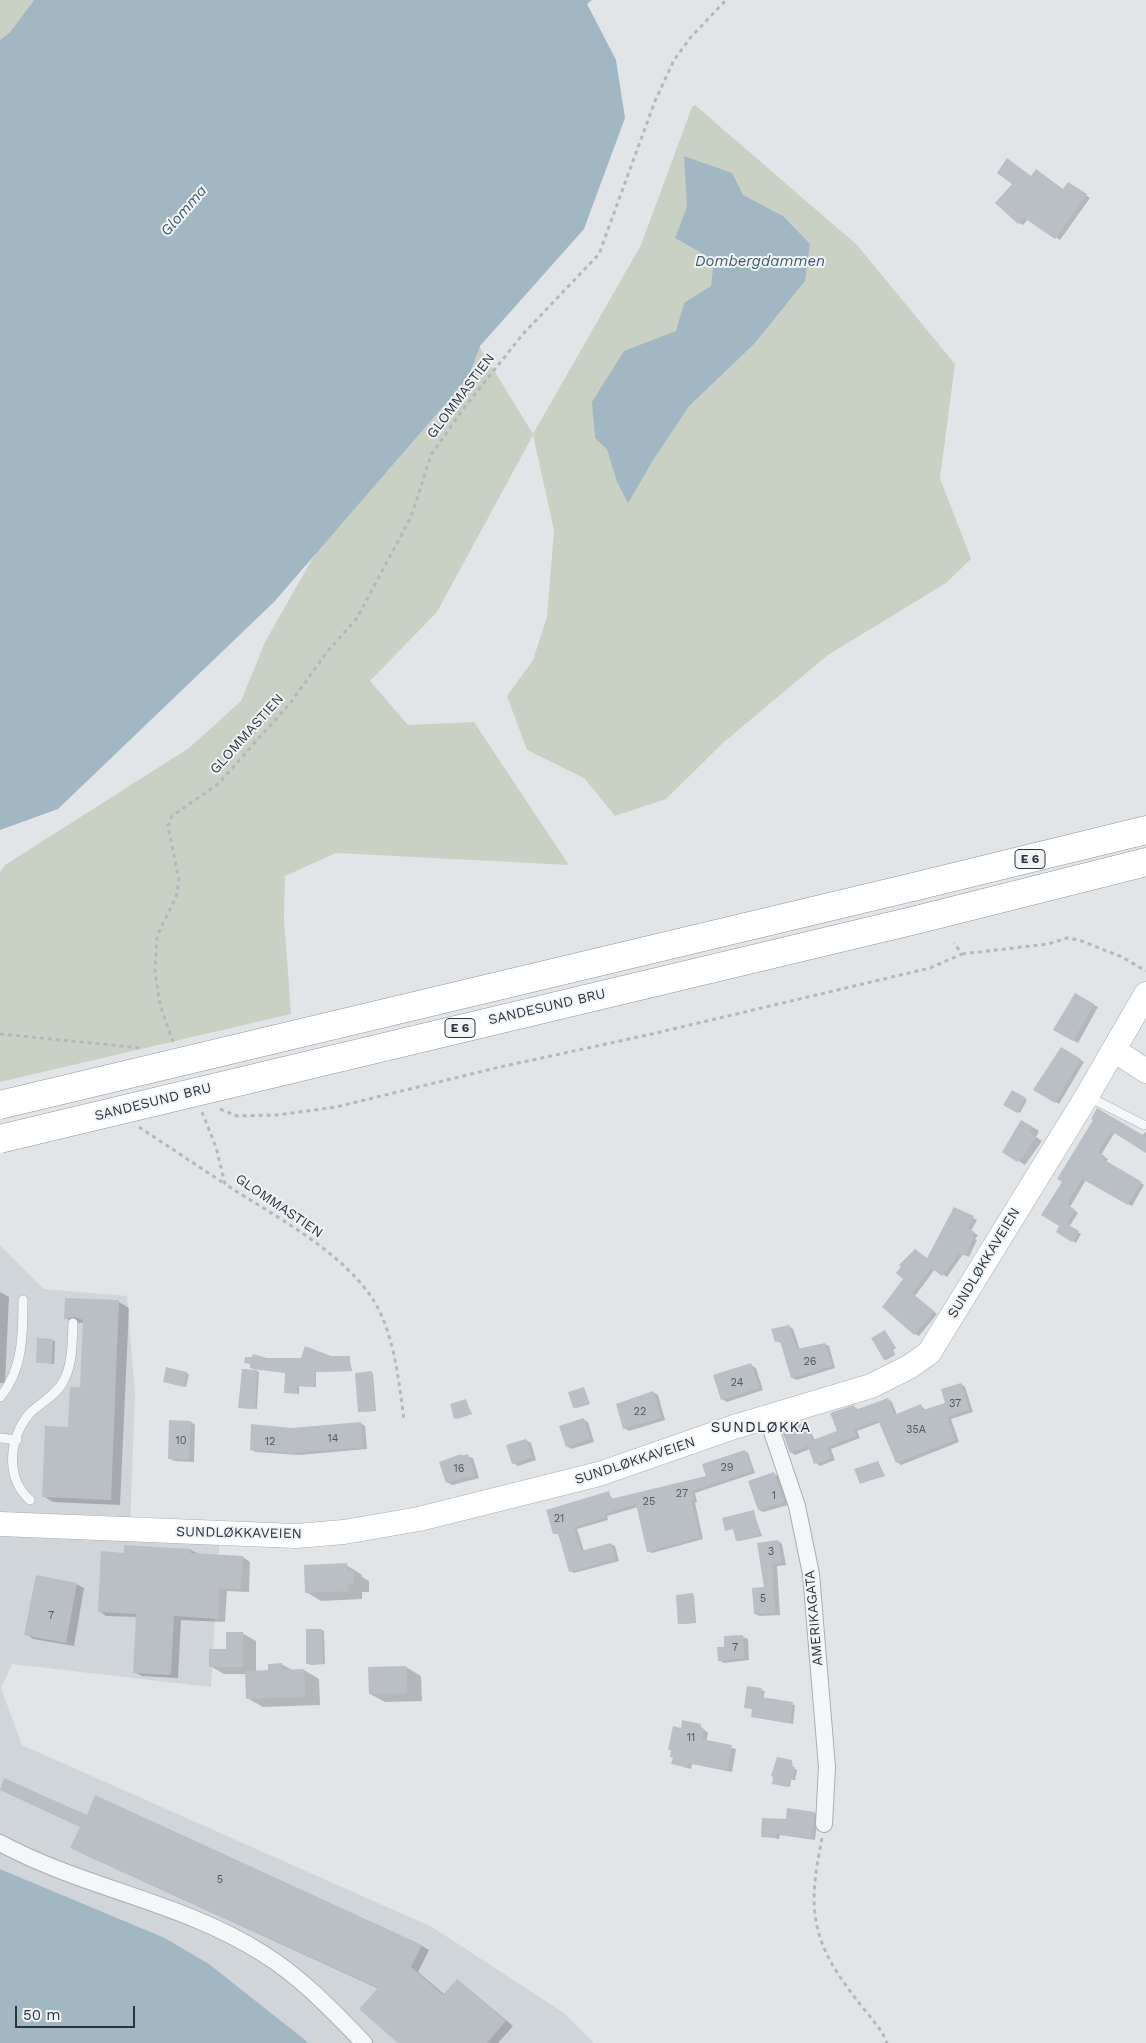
<!DOCTYPE html>
<meta charset="utf-8">
<style>
body{margin:0}
#map{position:relative;width:1146px;height:2043px;overflow:hidden;background:#e2e5e8;font-family:"Work Sans",sans-serif}
canvas{display:block}
.scale{position:absolute;left:15px;top:2006px;width:120px;height:22px;box-sizing:border-box;border:2px solid #2c353e;border-top:0;padding-left:6px;font-size:15px;line-height:18px;white-space:nowrap;color:#2c353e;-webkit-text-stroke:4px #f1f4f6;paint-order:stroke}
</style>
<div id="map">
<canvas width="1146" height="2043"></canvas>
<div class="scale">50 m</div>
</div>
<script>
const ctx = document.querySelector('canvas').getContext('2d');
ctx.lineJoin = 'round';
function fillPath(path, color) {
  ctx.fillStyle = color;
  ctx.fill(path, 'evenodd');
}
function stroke(path, color, width, dash) {
  ctx.strokeStyle = color;
  ctx.lineWidth = width;
  ctx.lineCap = dash ? 'butt' : 'round';
  ctx.setLineDash(dash || []);
  ctx.stroke(path);
}
function write(font, color, halo, rows, align = 'center') {
  ctx.font = font + ' "Work Sans",sans-serif';
  ctx.lineWidth = 4;
  ctx.setLineDash([]);
  ctx.textBaseline = 'middle';
  ctx.strokeStyle = halo;
  ctx.fillStyle = color;
  for (const [text, x, y, turn = 0] of rows) {
    ctx.save();
    ctx.translate(x, y);
    ctx.rotate((+turn || 0) * Math.PI / 180);
    ctx.textAlign = isNaN(turn) ? turn : align;
    if (halo) ctx.strokeText(text, 0, 0);
    ctx.fillText(text, 0, 0);
    ctx.restore();
  }
}
fillPath(new Path2D(`
 M0 1245 44 1289 127 1296 135 1393 130 1529 220 1534 211 1687 12 1664 1 1688 22 1745 432 1927 564 2013 594 2043H309L209 1964 165 1938 0 1869Z`), '#d0d5da');
fillPath(new Path2D(`
 M0 0H34L10 32 0 40Z
 M695 105 857 245 955 364 940 478 971 559 946 583 828 655 724 742 666 799 615 816 584 778 527 750 507 696 533 660 547 617 554 530 533 435 437 612 370 681 408 725 474 722 569 865 336 853 285 876 284 919 291 1014 0 1082V872L5 865 189 748 241 701 265 642 315 554 468 378 479 346 533 434 641 245 692 107Z`), '#c9d1c4');
fillPath(new Path2D(`
 M34 0H592L587 4 616 60 625 118 584 229 480 346 468 378 274 602 58 809 0 830V40L10 32Z
 M684 156 732 173 743 195 783 216 810 244 805 281 754 344 689 406 655 457 628 503 617 482 607 449 595 438 592 402 624 351 676 331 684 303 711 286 714 260 675 238 687 207Z
 M0 1869 165 1938 209 1964 309 2043H0Z`), '#a1b7c4');
fillPath(new Path2D(`
 M1032 177 1063 190 1072 186 1090 198 1060 240 1028 219 1023 225 1019 223Z
 M1075 994 1098 1007 1078 1043 1055 1030Z
 M1061 1048 1084 1062 1059 1104 1035 1089Z
 M1012 1092 1027 1100 1020 1113 1005 1104Z
 M1095 1120 1141 1136 1146 1132V1153L1115 1132 1101 1155 1108 1159 1106 1162 1144 1185 1132 1206 1086 1180 1070 1207 1078 1213 1069 1227 1081 1234 1076 1243 1057 1231 1061 1225 1064 1181Z
 M1022 1121 1039 1131 1036 1137 1042 1141 1025 1165 1004 1152Z
 M958 1210 977 1220 971 1231 978 1235 975 1239 977 1240 969 1257 963 1254 947 1277 935 1269 915 1296 937 1314 919 1336 915 1334 905 1279 898 1273 908 1256 928 1259Z
 M0 1292 9 1297 5 1383H0Z
 M119 1302 129 1308 120 1505 53 1502 43 1496 69 1428 81 1389 84 1322 76 1324 66 1318Z
 M789 1326 793 1329 800 1350 824 1344 829 1346 835 1368 797 1380 792 1378 782 1343 776 1341Z
 M885 1331 896 1348 893 1350 895 1355 886 1360 884 1359Z
 M38 1340 55 1341 54 1364 37 1362Z
 M349 1357 352 1371 316 1372V1387L299 1386V1394L286 1392V1373L253 1369 252 1364 247 1363 267 1359Z
 M751 1365 756 1368 763 1390 727 1402 722 1399Z
 M167 1369 189 1374 186 1387 166 1382Z
 M257 1371 259 1372 257 1409 241 1408 239 1407Z
 M371 1372 373 1374 376 1411 361 1412 359 1411Z
 M961 1384 965 1387 973 1412 951 1419 959 1442 901 1465 897 1462 881 1422 857 1431 860 1438 831 1449 835 1460 820 1466 816 1463 810 1449 795 1455 791 1452 803 1424 808 1427 815 1440 838 1431 854 1407 858 1409 888 1399 892 1402 897 1415 921 1406 926 1410 947 1403Z
 M584 1388 590 1404 576 1408 574 1407Z
 M653 1392 658 1395 665 1420 629 1431 624 1428Z
 M465 1400 472 1414 457 1419 456 1418Z
 M584 1420 588 1422 594 1442 571 1449 567 1446Z
 M191 1422 195 1425 194 1462 174 1461 169 1458Z
 M360 1423 365 1426 367 1449 299 1455 256 1452 251 1450 291 1429Z
 M526 1440 531 1443 536 1460 518 1466 513 1463Z
 M744 1451 748 1453 755 1473 695 1493 697 1502 695 1503 703 1539 652 1553 648 1551 638 1507 607 1516 608 1520 577 1529 584 1551 611 1544 615 1546 619 1561 574 1573 570 1571 560 1535 554 1533 608 1493 614 1500 707 1477Z
 M461 1455 473 1458 479 1478 452 1485 447 1482Z
 M878 1462 885 1476 861 1483Z
 M774 1474 779 1476 788 1505 763 1512 759 1510Z
 M753 1511 762 1536 739 1541 734 1529 726 1530Z
 M778 1541 782 1544 786 1565 777 1566 780 1615 760 1616 755 1614 765 1588Z
 M125 1546 191 1550 199 1554 243 1557 250 1562 249 1592 227 1591 225 1622 181 1620 178 1678 142 1676 134 1672 137 1617 106 1616 99 1611 125 1554Z
 M346 1565 361 1574 362 1577 369 1581V1592H362V1599L321 1601 306 1592Z
 M76 1584 84 1588 74 1646 33 1639 26 1634Z
 M692 1595 694 1596 696 1623 681 1624 679 1623Z
 M322 1630 324 1631 325 1664 310 1665 308 1663Z
 M242 1633 256 1641V1672L270 1671 281 1664 292 1670H304L319 1679 320 1705 263 1707 247 1698V1674H224L210 1666Z
 M743 1637 748 1639 749 1660 724 1663 719 1660Z
 M406 1667 421 1676 422 1701 385 1702 370 1694V1668Z
 M748 1688 765 1691 763 1699 795 1705 793 1724 752 1717 753 1709 745 1707Z
 M700 1726 708 1733 706 1742 736 1749 732 1772 692 1764 691 1769 673 1764 674 1758 671 1756 682 1729Z
 M792 1761 793 1768 797 1770 795 1780H791L790 1787 775 1784Z
 M1 1790 87 1817 96 1796 422 1946 429 1950 418 1972 445 1995 458 1980 513 2026 498 2043H400L379 1989 79 1852 81 1827Z
 M814 1813 818 1815 815 1840 780 1835 779 1839 762 1836 787 1820Z`), '#0003');
fillPath(new Path2D(`
 M1007 158 1031 176 1036 169 1063 189 1068 182 1087 194 1055 239 1024 218 1018 224 995 203 1012 184 997 173Z
 M1075 993 1094 1004 1073 1041 1053 1030Z
 M1061 1047 1081 1059 1055 1103 1033 1090Z
 M1012 1090 1026 1098 1017 1113 1003 1105Z
 M1097 1108 1146 1137V1153L1111 1131 1098 1152 1105 1156 1103 1159 1142 1182 1128 1205 1082 1179 1067 1204 1075 1210 1067 1224 1079 1231 1072 1242 1056 1232 1059 1226 1041 1215 1062 1182 1057 1179 1093 1120 1091 1119Z
 M1021 1120 1032 1126 1029 1132 1036 1136 1022 1159 1020 1158 1017 1162 1002 1152Z
 M954 1207 974 1216 968 1228 974 1232 972 1236 974 1237 965 1256 959 1253 942 1276 931 1268 912 1293 934 1311 914 1335 882 1307 903 1279 896 1273 901 1267 899 1265 915 1249 927 1258Z
 M65 1298 119 1300 111 1500 42 1497 45 1426 68 1427 70 1387H80L83 1320 74 1317 64 1319Z
 M789 1325 797 1349 825 1343 832 1366 791 1378 780 1341 775 1342 771 1329Z
 M885 1330 895 1347 891 1349 894 1354 884 1360 871 1338Z
 M37 1338 53 1339 52 1363H36Z
 M305 1346 331 1356H350V1371L315 1372 314 1387 297 1386V1394L284 1393 285 1373 250 1368V1364L244 1363 245 1357H252L253 1354 267 1358H301Z
 M751 1363 759 1388 721 1400 713 1375Z
 M166 1367 187 1372 184 1387 163 1382Z
 M242 1369 257 1370 255 1409 238 1408Z
 M372 1371 375 1411 358 1412 355 1373Z
 M961 1383 969 1410 947 1417 955 1440 896 1463 878 1420 854 1429 856 1436 827 1447 831 1458 814 1464 808 1446 790 1453 782 1431 803 1423 813 1440 837 1431 830 1413 854 1405 856 1410 888 1398 894 1415 921 1404 923 1410 945 1403 941 1389Z
 M584 1387 589 1403 573 1408 568 1392Z
 M653 1391 661 1418 623 1429 616 1404Z
 M466 1399 471 1414 454 1419 450 1404Z
 M584 1418 590 1439 566 1447 559 1426Z
 M169 1420 191 1421 189 1460 168 1459Z
 M361 1422 363 1447 294 1453 250 1450 251 1424 291 1428Z
 M526 1439 532 1457 512 1464 506 1445Z
 M745 1450 752 1471 691 1491 694 1500 691 1501 700 1537 647 1552 636 1504 604 1514 605 1518 574 1527 581 1551 611 1543 615 1559 569 1572 558 1533 553 1534 546 1510 609 1491 611 1499 706 1476 702 1464Z
 M461 1454V1456L468 1454 475 1475 446 1483 439 1462Z
 M878 1461 884 1475 860 1484 854 1469Z
 M774 1472 784 1502 758 1510 748 1481Z
 M754 1510 760 1535 736 1541 733 1529 725 1531 722 1518Z
 M778 1540 782 1563 772 1564 775 1613 754 1614 752 1588 764 1587 757 1543Z
 M124 1545 191 1549V1553L243 1556 241 1589 219 1588 218 1619 174 1616 171 1675 133 1673 136 1614 98 1612 101 1551 124 1553Z
 M347 1563V1571H354V1584H347L348 1591 305 1593 304 1565Z
 M36 1575 77 1583 66 1643 24 1635Z
 M693 1593 695 1623 678 1624 676 1595Z
 M306 1629H322L323 1664H306Z
 M226 1632H243V1667H209V1649H226Z
 M743 1635 744 1658 718 1661 717 1647H724V1636Z
 M282 1663V1670L304 1669 306 1697 246 1699 245 1671 268 1670V1664Z
 M406 1666 407 1693 369 1694 368 1667Z
 M747 1686 762 1688 761 1697 793 1702 790 1723 751 1717 752 1709 744 1708Z
 M682 1720 701 1724 700 1729H704L702 1739 732 1745 727 1770 688 1763 687 1767 671 1764 673 1757H670L671 1750H668L673 1726 681 1728Z
 M777 1757 792 1760 791 1767H795L793 1780H789L788 1787 772 1784 773 1777 771 1776Z
 M4 1778 87 1815 95 1795 422 1945 411 1967 443 1995 457 1979 506 2021 487 2043H398L359 2009 378 1988 70 1848 80 1827 0 1790Z
 M787 1808 815 1812 811 1838 776 1834V1838L761 1837 762 1818 786 1819Z`), '#b9bfc5');
const lane = new Path2D(`
 M1087 1096 1144 1125
 M0 1397C23 1370 23 1334 23 1300
 M0 1438 17 1440
 M30 1500C4 1478 9 1434 32 1411 42 1402 56 1395 63 1382 73 1364 72 1343 73 1323`);
const street = new Path2D(`
 M767 1417 797 1506 811 1574 827 1767 824 1824
 M0 1843C83 1888 182 1902 262 1953 301 1977 332 2010 364 2043`);
const secondary = new Path2D(`
 M1114 1050 1146 1071
 M0 1524 296 1536 344 1532 419 1519 599 1474 734 1427 871 1386 909 1367 929 1353 1087 1096 1146 994`);
const highway = new Path2D(`
 M913 887 1146 830
 M920 919 1146 862`);
stroke(lane, '#a8adb2', 10);
stroke(street, '#a8adb2', 18);
stroke(secondary, '#a8adb2', 25);
stroke(highway, '#8b959d', 29);
stroke(new Path2D(`
 M962 954 1048 944 1067 938 1079 940 1122 957 1146 971
 M0 1034 141 1048
 M173 1042 160 1005 155 971 157 936 176 897 179 880 168 826 172 816 218 784 291 702 327 652 357 618 411 517 431 455 464 408 523 334 599 254 655 101 674 60 691 37 726 0
 M220 1109 237 1116 277 1115 336 1107 500 1067 652 1034 930 968 962 954 954 943
 M202 1112 216 1147 225 1184C274 1216 339 1249 372 1298 394 1331 399 1382 404 1420
 M139 1127 225 1184
 M822 1838C817 1865 811 1893 816 1921 823 1964 857 1999 882 2032L887 2043`), '#b4b8bc', 3, [4, 4]);
stroke(lane, '#f4f6f7', 9);
stroke(street, '#f4f6f7', 16);
stroke(secondary, '#fff', 24);
stroke(highway, '#fff', 28);
const highwayBridge = new Path2D(`
 M0 1105 913 887
 M0 1139 920 919`);
stroke(highwayBridge, '#8b959d', 29, []);
stroke(highwayBridge, '#fff', 28);
write('11px', '#4f5860', null, [
 ["26",810,1362],
 ["24",737,1383],
 ["37",955,1404],
 ["22",640,1412],
 ["35A",916,1430],
 ["14",333,1439],
 ["10",181,1441],
 ["12",270,1442],
 ["29",727,1468],
 ["16",459,1469],
 ["27",682,1494],
 ["1",774,1496],
 ["25",649,1502],
 ["21",559,1519],
 ["3",771,1552],
 ["5",763,1599],
 ["7",51,1616],
 ["7",735,1648],
 ["11",691,1738],
 ["5",220,1880]
]);
for (const [x, y, w] of [
 [1030,859,30],
 [460,1028,30]
]) {
  const box = new Path2D();
  box.roundRect(x - w / 2, y - 9.5, w, 19, 4);
  ctx.fillStyle = '#f1f4f6';
  ctx.fill(box);
  stroke(box, '#2c353e', 1);
}
write('bold 12px', '#2c353e', null, [
 ["E 6",1030,859],
 ["E 6",460,1028]
]);
write('14px', '#2c353e', '#f1f4f6', [
 ["GLOMMASTIEN",461,396,-53],
 ["GLOMMASTIEN",247,734,-48],
 ["SANDESUND BRU",547,1007,-13],
 ["SANDESUND BRU",153,1102,-14],
 ["GLOMMASTIEN",279,1206,34],
 ["SUNDLØKKAVEIEN",984,1263,-59],
 ["SUNDLØKKAVEIEN",635,1461,-18],
 ["SUNDLØKKAVEIEN",239,1533,1],
 ["AMERIKAGATA",814,1618,-95]
]);
write('italic 15px', '#3b596d', '#f1f4f6', [
 ["Glomma",184,211,-49],
 ["Dombergdammen",760,262]
]);
ctx.letterSpacing = '1px';
write('15px', '#1e262f', '#f1f4f6', [
 ["SUNDLØKKA",761,1428]
]);
ctx.letterSpacing = '0px';
</script>
